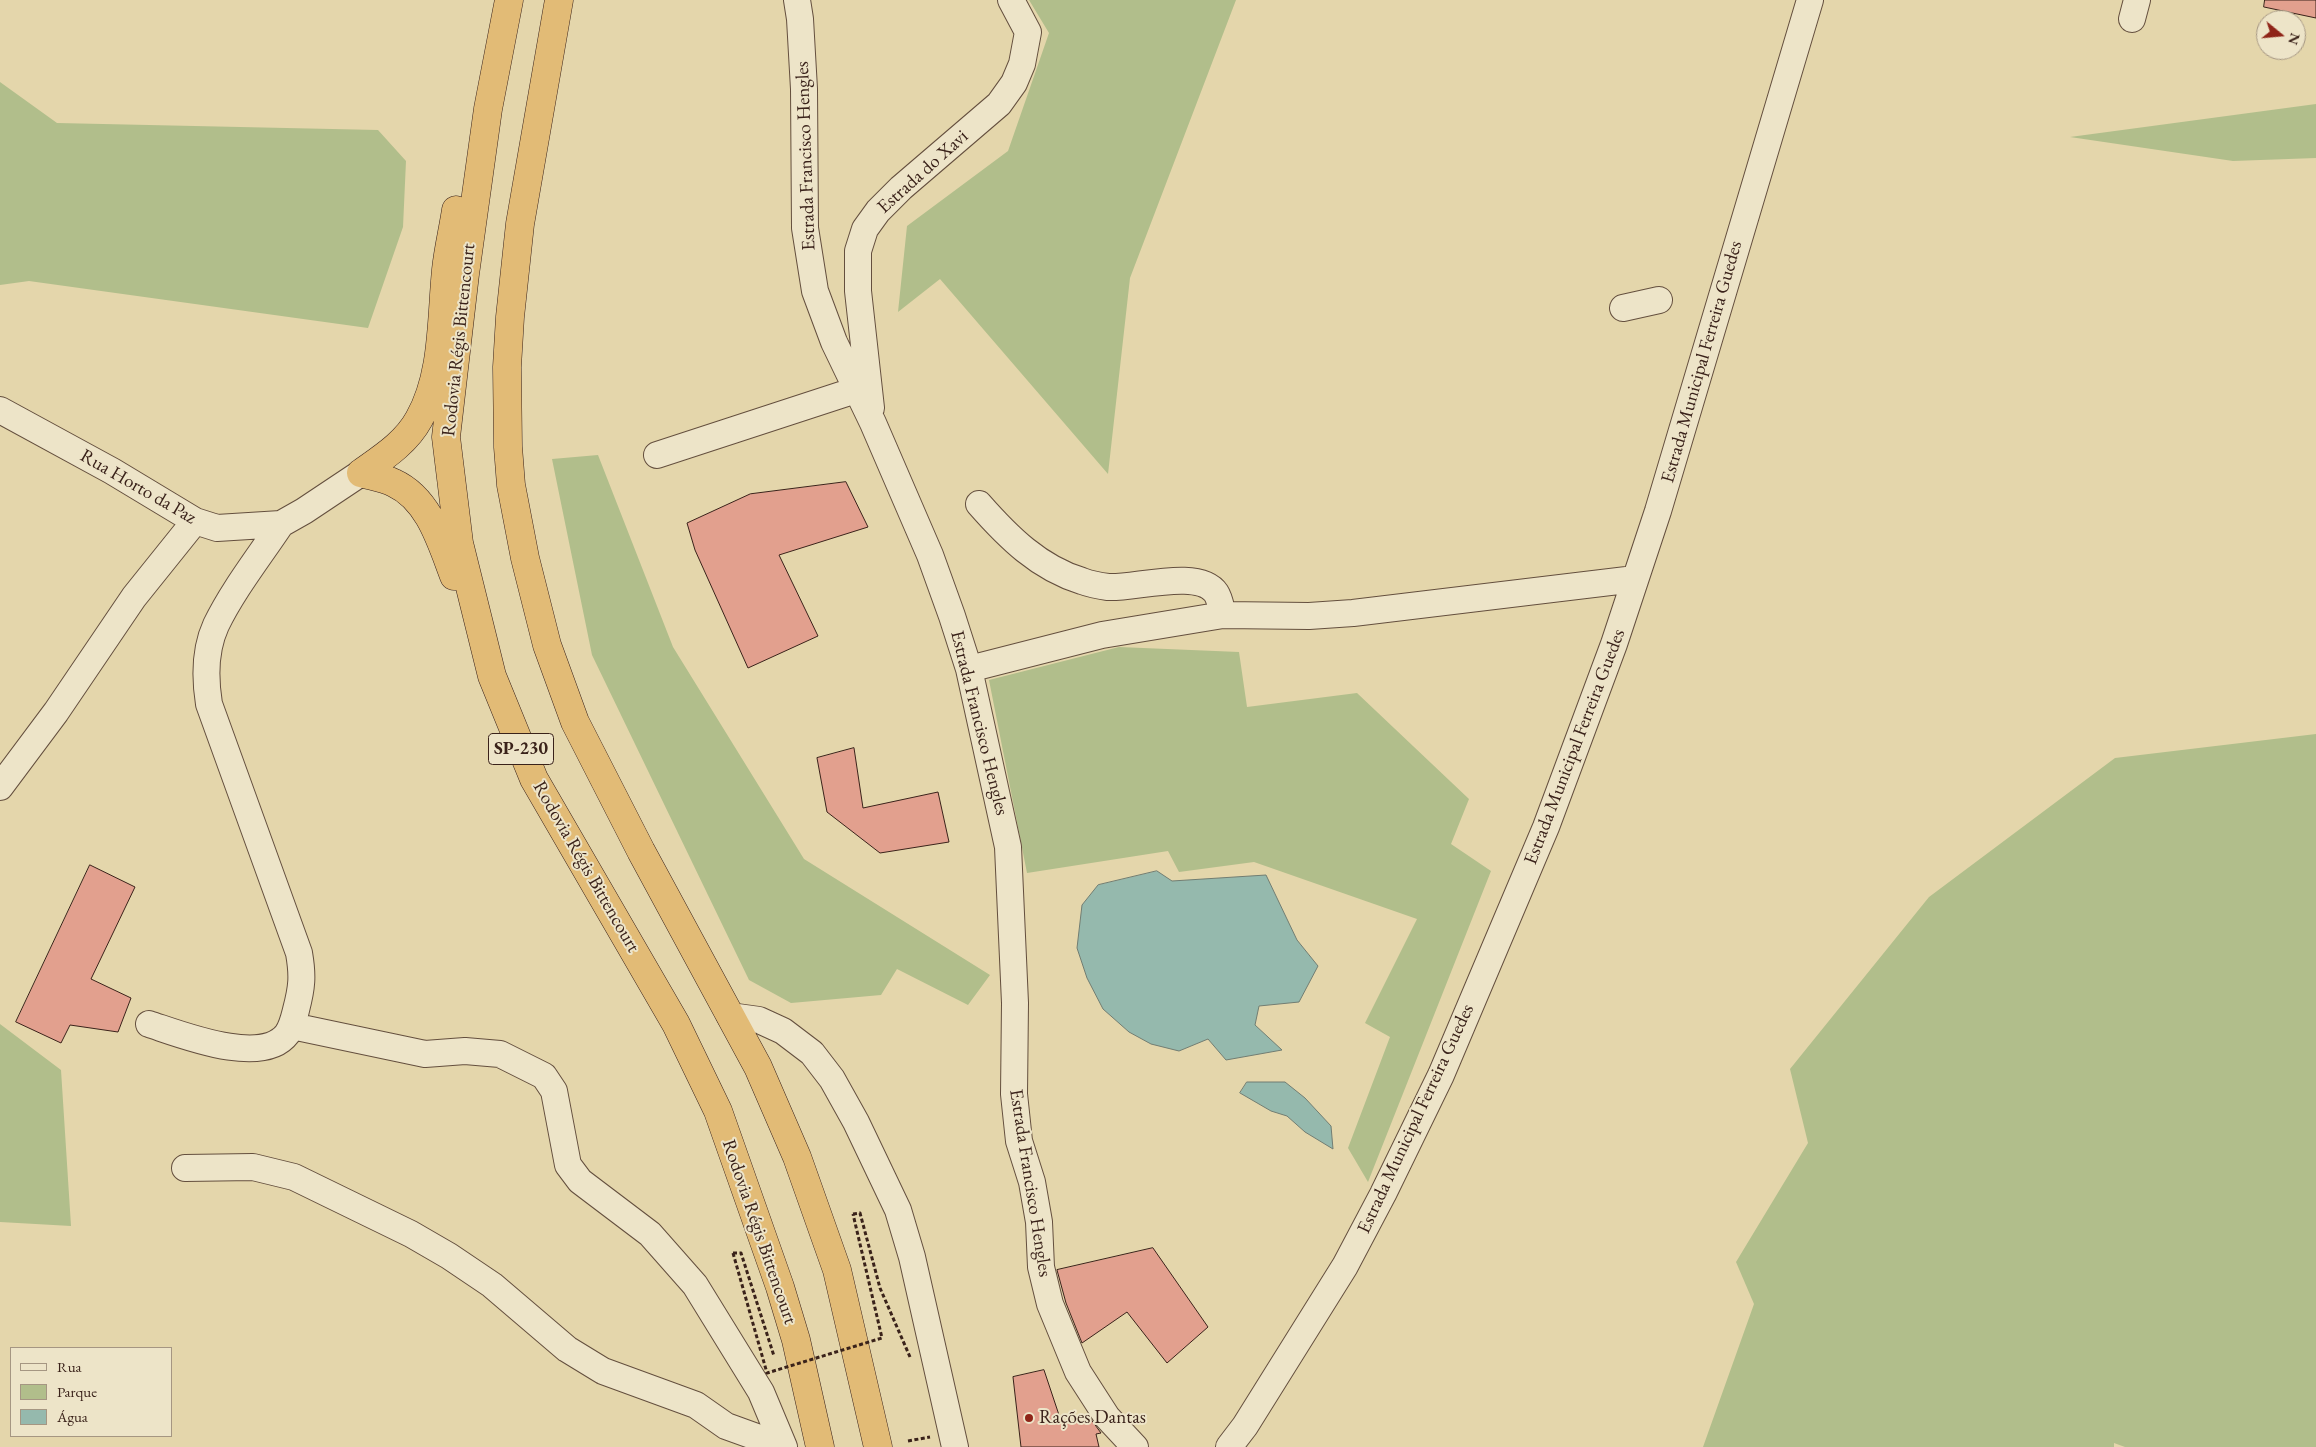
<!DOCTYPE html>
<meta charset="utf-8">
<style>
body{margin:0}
#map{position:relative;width:2316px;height:1447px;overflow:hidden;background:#e4d6ab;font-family:"EB Garamond",serif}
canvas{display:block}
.legend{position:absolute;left:10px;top:1347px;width:162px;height:90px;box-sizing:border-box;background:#ede4c8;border:1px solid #a59682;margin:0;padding:6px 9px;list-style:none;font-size:15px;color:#3a221a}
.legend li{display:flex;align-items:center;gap:10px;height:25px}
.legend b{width:25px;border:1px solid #a59682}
.north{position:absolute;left:2256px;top:10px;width:50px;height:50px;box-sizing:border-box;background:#ede4c8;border:1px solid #a59682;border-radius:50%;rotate:107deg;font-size:14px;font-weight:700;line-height:20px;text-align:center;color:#3a221a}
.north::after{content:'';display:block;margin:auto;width:18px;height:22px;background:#8f2418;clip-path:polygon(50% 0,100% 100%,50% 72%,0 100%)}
</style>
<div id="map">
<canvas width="2316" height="1447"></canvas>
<ul class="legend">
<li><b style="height:6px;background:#ede4c8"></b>Rua</li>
<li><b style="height:14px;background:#b1be8b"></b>Parque</li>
<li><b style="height:14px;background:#95b9ad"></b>Água</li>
</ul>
<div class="north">N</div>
</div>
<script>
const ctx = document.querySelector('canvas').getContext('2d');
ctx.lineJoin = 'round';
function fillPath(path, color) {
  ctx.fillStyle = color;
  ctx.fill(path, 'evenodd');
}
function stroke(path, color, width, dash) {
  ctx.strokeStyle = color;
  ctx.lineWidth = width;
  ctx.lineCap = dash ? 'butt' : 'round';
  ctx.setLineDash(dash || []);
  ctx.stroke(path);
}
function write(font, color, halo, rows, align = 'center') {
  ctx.font = font + ' "EB Garamond",serif';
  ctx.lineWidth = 4;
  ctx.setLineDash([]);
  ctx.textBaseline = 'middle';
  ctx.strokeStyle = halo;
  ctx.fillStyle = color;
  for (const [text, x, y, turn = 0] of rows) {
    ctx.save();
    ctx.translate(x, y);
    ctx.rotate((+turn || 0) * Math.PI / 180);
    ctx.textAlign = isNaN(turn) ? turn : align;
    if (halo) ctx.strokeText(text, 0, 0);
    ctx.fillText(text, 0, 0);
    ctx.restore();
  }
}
fillPath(new Path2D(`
 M1029 0H1236L1130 278 1108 474 940 279 898 312 907 226 1008 151 1049 33Z
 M0 82 57 123 378 130 406 161 403 227 368 328 29 281 0 285Z
 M2316 104V158L2233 161 2070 137Z
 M598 455 673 647 804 859 990 975 968 1005 897 969 881 995 791 1003 749 980 592 655 552 459Z
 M1119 647 1239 652 1247 707 1357 693 1469 799 1451 844 1491 871 1368 1182 1348 1148 1390 1037 1365 1023 1417 919 1254 862 1179 872 1168 851 1027 873 989 680Z
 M2316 734V1447H2125L2114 1443V1447H1703L1754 1304 1736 1262 1808 1143 1790 1069 1929 897 2115 758Z
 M0 1024 61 1070 71 1226 0 1222Z`), '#b1be8b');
const water = new Path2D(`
 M1157 871 1172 881 1266 875 1297 940 1318 966 1299 1002 1259 1006 1255 1025 1282 1050 1226 1060 1208 1039 1179 1051 1151 1044 1129 1032 1103 1009 1087 978 1077 948 1082 905 1098 885Z
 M1247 1082H1285L1305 1098 1331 1126 1333 1149 1305 1132 1287 1116 1271 1111 1240 1093Z`);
fillPath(water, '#95b9ad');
stroke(water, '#717d72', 1);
const building = new Path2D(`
 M2265 0H2316V18L2264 7Z
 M846 482 868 527 779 555 818 636 748 668 695 550 687 523 750 494Z
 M854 748 863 808 938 792 949 842 880 853 827 812 817 758Z
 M90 865 135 887 91 979 131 998 118 1032 70 1025 61 1043 16 1022Z
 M1153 1248 1208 1327 1167 1363 1127 1312 1082 1343 1066 1303 1057 1270Z
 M1044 1370 1062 1424 1090 1418 1101 1433 1096 1434 1099 1447H1021L1013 1377Z`);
fillPath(building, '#e2a08e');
stroke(building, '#3a221a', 1);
const minor = new Path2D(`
 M797 0 800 19 804 89 805 228 815 291 834 342 873 423 930 555 952 616 969 669 1008 847 1015 1003 1014 1094 1019 1141 1032 1182 1039 1222 1041 1267 1050 1304 1078 1372 1107 1417 1135 1447
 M2132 19 2137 0
 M1623 308 1659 300
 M871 408 858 291V251L865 229 878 211 901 188 999 104 1014 83 1022 64 1028 32 1011 0
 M0 410 112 471 195 521 217 528 281 524 304 511 361 473
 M657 455 856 390
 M979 504C1008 537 1039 568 1082 581 1090 584 1100 586 1108 587 1133 589 1199 568 1216 593 1220 599 1221 608 1223 615
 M969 669 1102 635 1223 615 1309 616 1353 613 1635 579
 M0 787 56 712 134 597 195 521
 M730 1016 759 1020 783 1031 812 1053 832 1079 856 1122 898 1210 912 1257 955 1447
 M149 1024C180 1034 262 1067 287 1034 292 1027 294 1018 296 1010 302 987 303 976 299 953L209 704C205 679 205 649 216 625 233 590 259 557 281 524
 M292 1026 425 1054 465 1051 500 1054 544 1076 554 1091 568 1165 580 1181 650 1234 695 1285 761 1392 784 1447
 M185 1168 253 1167 294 1177 411 1234 449 1256 492 1285 567 1349 603 1371 696 1405 726 1426 784 1447
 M1229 1447 1245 1426 1345 1266 1383 1194 1441 1075 1546 827 1614 644 1658 511 1810 0`);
const highway = new Path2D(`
 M509 0 488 109 465 274 446 437 459 543 492 676 534 779 676 1024 718 1111 780 1287 796 1340 820 1447
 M559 0 520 224 510 317 507 367 508 447 511 485 525 558 547 645 575 722 641 851 758 1067 797 1157 837 1270 878 1447
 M361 473C382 458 406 443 419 419 444 375 441 319 446 270 448 250 453 230 456 210
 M361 473C371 476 384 478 394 483 429 499 441 542 454 576`);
stroke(minor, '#644f3e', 28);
stroke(highway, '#3a221a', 29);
stroke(new Path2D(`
 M853 1214 860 1213 880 1288 910 1357
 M733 1253H741L774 1356
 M908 1441 930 1437`), '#3a221a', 3, [4, 2.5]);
stroke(minor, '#ede4c8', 26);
stroke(highway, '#e2bb76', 28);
stroke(new Path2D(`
 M733 1253 767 1373 882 1338 853 1214`), '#3a221a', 3, [4, 2.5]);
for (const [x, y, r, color] of [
 [1029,1418,5,"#8f2418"]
]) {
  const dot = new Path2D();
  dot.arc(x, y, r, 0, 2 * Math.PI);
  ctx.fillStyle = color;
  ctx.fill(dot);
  stroke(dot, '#ede4c8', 2);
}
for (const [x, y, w] of [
 [521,749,65]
]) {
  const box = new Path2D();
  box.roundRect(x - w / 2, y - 15.5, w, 31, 4);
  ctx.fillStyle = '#ede4c8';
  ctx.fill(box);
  stroke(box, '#3a221a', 1);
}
write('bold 18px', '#3a221a', null, [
 ["SP-230",521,749]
]);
write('19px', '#3a221a', '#ede4c8', [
 ["Estrada Francisco Hengles",806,156,-92],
 ["Estrada do Xavi",923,172,-42],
 ["Rodovia Régis Bittencourt",459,340,-84],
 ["Estrada Municipal Ferreira Guedes",1702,362,-74],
 ["Rua Horto da Paz",138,487,30],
 ["Estrada Francisco Hengles",979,723,76],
 ["Estrada Municipal Ferreira Guedes",1575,747,-69],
 ["Rodovia Régis Bittencourt",586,867,60],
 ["Estrada Municipal Ferreira Guedes",1416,1119,-65],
 ["Estrada Francisco Hengles",1030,1183,81],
 ["Rodovia Régis Bittencourt",759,1232,71]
]);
write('19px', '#3a221a', '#ede4c8', [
 ["Rações Dantas",1039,1418]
], 'left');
</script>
